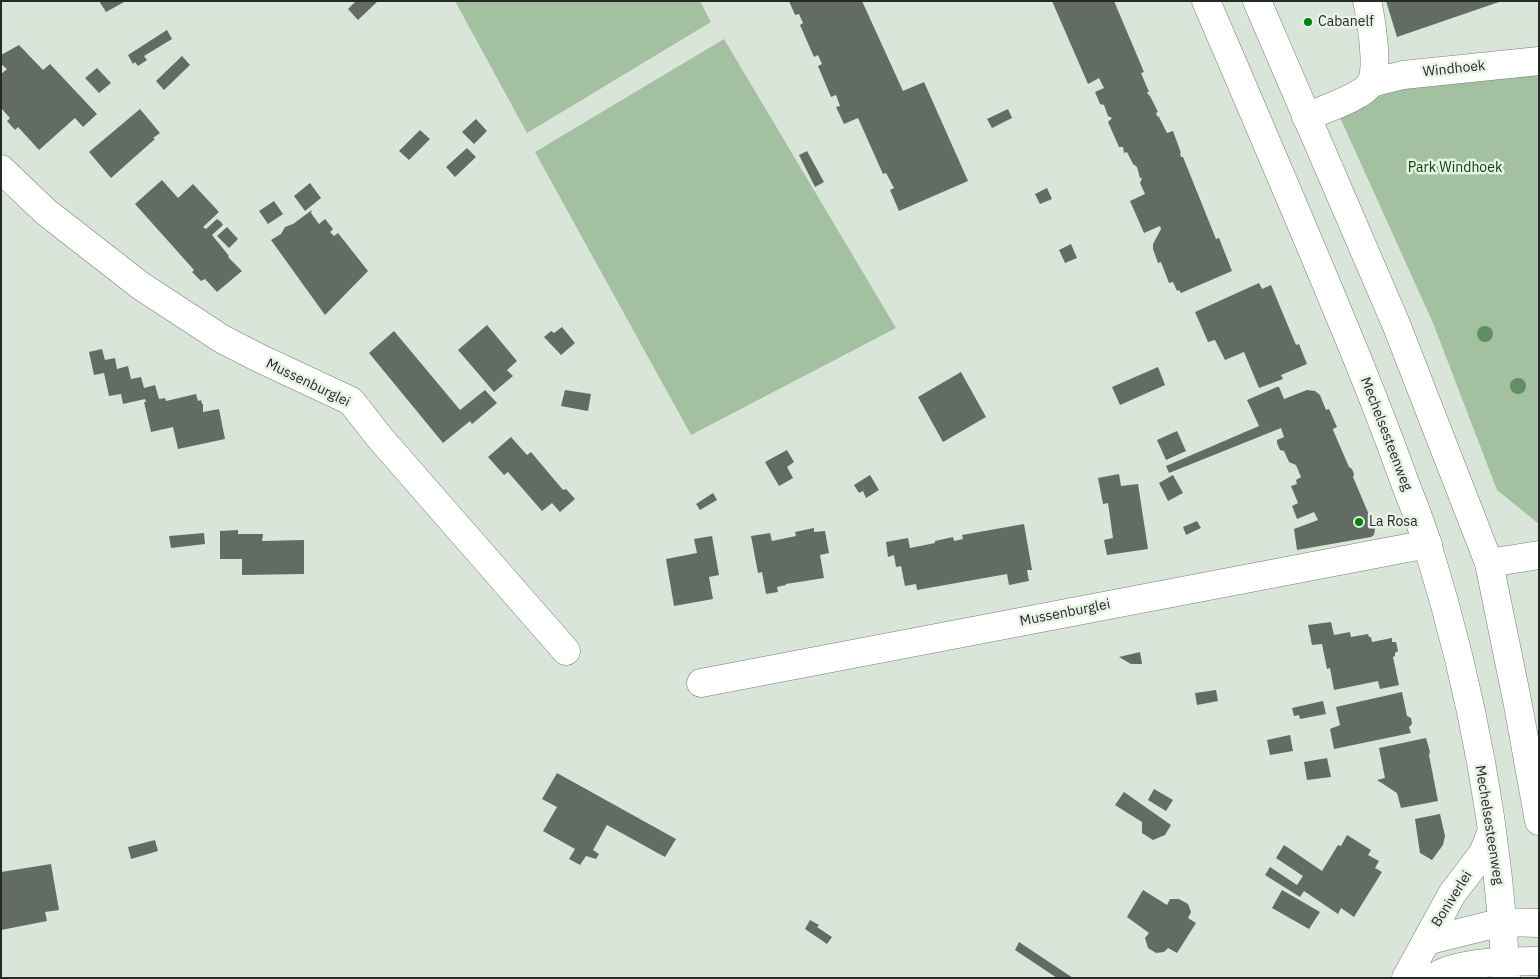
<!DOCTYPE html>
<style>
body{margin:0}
#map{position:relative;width:1540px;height:979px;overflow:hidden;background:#dae5d9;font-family:"IBM Plex Sans",sans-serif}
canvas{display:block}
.frame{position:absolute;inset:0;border:2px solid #262a26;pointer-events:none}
</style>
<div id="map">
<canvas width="1540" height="979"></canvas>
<div class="frame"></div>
</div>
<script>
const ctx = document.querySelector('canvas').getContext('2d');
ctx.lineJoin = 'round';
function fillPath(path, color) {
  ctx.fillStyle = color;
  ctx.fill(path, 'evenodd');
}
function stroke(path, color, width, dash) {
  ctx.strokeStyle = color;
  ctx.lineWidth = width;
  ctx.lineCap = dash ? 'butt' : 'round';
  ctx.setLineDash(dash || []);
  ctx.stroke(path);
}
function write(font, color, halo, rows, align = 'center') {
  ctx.font = font + ' "IBM Plex Sans",sans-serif';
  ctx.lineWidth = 5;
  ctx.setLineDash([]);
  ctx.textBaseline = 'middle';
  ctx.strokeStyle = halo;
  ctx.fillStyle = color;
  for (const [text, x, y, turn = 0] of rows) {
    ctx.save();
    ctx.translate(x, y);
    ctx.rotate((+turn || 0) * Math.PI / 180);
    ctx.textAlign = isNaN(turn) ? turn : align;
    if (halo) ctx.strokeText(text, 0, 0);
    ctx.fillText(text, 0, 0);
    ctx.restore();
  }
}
fillPath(new Path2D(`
 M455 1H700L711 22 527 133Z
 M724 39 896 328 691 435 535 152Z
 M1539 74V524L1497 490 1433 323 1338 113 1403 87Z`), '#a3c0a0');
fillPath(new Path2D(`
 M99 1H126L106 12Z
 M356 1H378L358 20 348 9Z
 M789 1H862L903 91 924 82 968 181 899 211 890 190 894 188 886 173 883 174 858 118 844 124 836 107 840 106 836 95 831 97 818 66 822 64 818 55 814 57 800 25 803 23 799 14 795 15Z
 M1052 1H1114L1144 72 1141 73 1149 92H1147L1148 94 1150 96 1158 112 1156 113 1157 116 1159 117 1167 133 1173 131 1181 153H1180L1181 157H1183L1216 239 1219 238 1232 271 1181 293 1179 290 1177 291 1173 282 1169 283 1161 262 1158 263 1153 249V244L1161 229 1160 226 1144 233 1130 201 1145 194 1140 183 1142 178H1140L1137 167 1133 164 1127 152 1124 153 1123 147H1119L1108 122 1112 118 1108 116 1104 105 1100 104 1095 92 1104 88 1099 78 1088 84Z
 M1386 1H1499V2L1397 37Z
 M167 30 172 39 144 56 147 60 138 66 135 62 133 64 128 55Z
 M19 45 43 70 50 64 97 114 83 127 75 118 39 150 18 127 15 130 7 121 10 118 1 108V74L7 69 1 64V55Z
 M182 56 190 65 164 90 156 81Z
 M97 68 111 83 99 93 85 78Z
 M140 109 160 133 153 138 155 139 111 178 89 152Z
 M1008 109 1012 118 992 128 987 119Z
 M476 119 487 131 474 144 462 132Z
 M420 130 430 139 409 160 399 151Z
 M467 148 476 157 455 177 446 167Z
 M807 151 824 182 815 187 799 155Z
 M162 180 178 198 193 184 219 212 203 227 206 229 217 219 221 222 223 225 212 235 229 256 228 257 242 271 217 292 205 279 201 281 192 272 194 270 135 204Z
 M310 183 321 198 305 211 294 196Z
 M1047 188 1052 199 1040 204 1035 194Z
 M274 201 283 214 268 224 259 211Z
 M312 210 311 213 319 224 325 219 333 229 330 232 334 236 338 233 368 271 325 315 271 240 281 234 285 227 293 224Z
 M227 227 238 239 229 248 217 236Z
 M1071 244 1077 258 1065 263 1059 250Z
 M1259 283 1262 289 1271 285 1296 345 1299 344 1307 364 1281 375 1283 379 1259 388 1244 352 1225 360 1215 340 1208 342 1195 312Z
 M487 325 517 361 507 370 513 376 494 392 458 350Z
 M562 327 575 343 561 355 544 337 551 331 554 333Z
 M394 331 460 410 485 390 497 403 472 424 470 421 443 443 369 353Z
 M102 349 105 360 115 358 117 369 128 366 131 379 141 377 144 388 155 385 159 399 165 398 166 401 196 394 198 401 201 400 202 404H203V412L219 409 225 439 178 449 173 427 151 432 144 402H146L145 399 123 404 121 394 109 396 104 373 94 375 89 352Z
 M1158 367 1165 385 1120 405 1112 387Z
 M961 372 986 417 943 442 918 397Z
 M1277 387H1279L1284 399 1307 390 1315 391 1320 395 1326 410 1329 409 1337 427 1333 429V430L1349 467 1352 469 1354 474 1353 477 1375 529 1374 535 1371 537 1297 550 1294 529 1318 520 1314 512 1297 519 1292 506 1298 503 1291 486 1297 484 1296 480 1301 477 1296 465 1289 462 1284 451 1280 450 1277 443V440L1284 437 1281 428 1169 473 1166 466 1259 426 1247 400Z
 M565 390 591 394 588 411 561 406Z
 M1177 431 1186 451 1166 460 1157 440Z
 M511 437 527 455 531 452 563 490 566 489 575 499 560 512 552 503 542 511 508 472 504 475 488 457Z
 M787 450 794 462 787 467 793 478 779 486 765 462Z
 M1119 474 1121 486 1138 484 1148 549 1107 555 1104 540 1113 538 1108 503 1103 504 1098 478Z
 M870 475 879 490 866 498 863 491 859 493 854 485Z
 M1173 475 1183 493 1168 501 1159 483Z
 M713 493 717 500 700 510 696 504Z
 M1197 521 1201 528 1186 535 1183 527Z
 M1024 524 1032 570H1027L1029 581 1009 585 1007 574 917 590 916 584 905 586 901 566 896 567 894 555 888 557 886 542 908 538 910 548 935 543V541L953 537 954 541 963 539 962 535Z
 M814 528V532L825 531 829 553 820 555 824 578 786 584V585L777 587 778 592 766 594 762 572 758 573 751 536 770 533 772 541 796 536 795 532Z
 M238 530V534H263L262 541 304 540V574L242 575V559H220V531Z
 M204 533 205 544 171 548 169 536Z
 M712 536 719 575 709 577 713 599 674 606 666 559 697 553 694 539Z
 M1331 622 1334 635 1350 632 1351 637 1368 634 1369 637H1371L1372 642 1392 638V642H1396L1398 651 1395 653V656L1393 657 1399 685 1380 689 1378 681 1334 690 1330 668 1327 669 1322 644 1312 645 1308 625Z
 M1140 652 1142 664H1131L1119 657Z
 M1216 690 1218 701 1197 705 1195 693Z
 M1402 692 1407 716 1411 718 1412 724 1409 727 1411 733 1334 749 1330 729 1340 725 1336 707Z
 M1323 701 1326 714 1300 719 1299 715 1294 716 1292 708Z
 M1290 735 1293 751 1270 755 1267 740Z
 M1426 738 1430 752 1429 755 1438 801 1401 808 1397 793 1377 780 1385 778 1379 748Z
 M1327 758 1331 777 1307 780 1304 762Z
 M557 773 676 839 665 857 607 825 593 850 599 854 596 859 586 856 580 865 569 859 575 849 543 831 557 807 542 799Z
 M1154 789 1173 800 1166 811 1148 800Z
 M1124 792 1171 825 1165 835 1153 840 1142 833V822L1115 805Z
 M1440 814 1445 836 1443 845 1432 860 1420 853 1415 819Z
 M1347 835 1371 850 1368 855 1379 861 1375 868 1382 872 1354 917 1341 908 1338 914 1304 891 1300 897 1265 875 1270 867 1297 885 1303 876 1276 858 1284 845 1322 871 1338 845 1341 846Z
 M155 840 158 851 131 859 128 847Z
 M51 864 59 910 45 912 47 921 1 930V872Z
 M1143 890 1167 905 1170 899H1179L1188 904 1191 912 1188 918 1196 923 1177 953 1168 948 1164 952 1156 953 1148 948 1145 938 1149 933 1127 917Z
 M1282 890 1320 912 1309 929 1272 908Z
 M810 920 819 925 817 927 832 937 827 944 805 929Z
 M1019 942 1073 978H1057L1015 950Z`), '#636c62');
const minor = new Path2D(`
 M1371 83 1403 75 1539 61
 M1306 117C1322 110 1363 97 1371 83 1379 68 1371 18 1367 1
 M1 169 46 212 141 286 222 339 259 358 351 401 380 438 566 651
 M1489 563 1539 555
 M701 683 1428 544`);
const major = new Path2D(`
 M1206 1C1257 120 1308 238 1357 358 1374 400 1390 441 1405 483 1413 504 1422 525 1428 547 1471 686 1499 832 1506 978
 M1257 1 1396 324 1489 563 1518 705 1539 821
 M1426 941 1503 922 1539 923
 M1406 978 1452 894 1483 853 1492 831
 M1433 978C1456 961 1511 961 1539 961`);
stroke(minor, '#757f74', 29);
stroke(major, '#757f74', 29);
stroke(minor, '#fff', 28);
stroke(major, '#fff', 28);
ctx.fillStyle = '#628f62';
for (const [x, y] of [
 [1485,334],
 [1518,386]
]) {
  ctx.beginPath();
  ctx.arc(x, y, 8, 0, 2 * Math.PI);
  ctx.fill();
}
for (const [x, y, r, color] of [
 [1308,22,5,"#008403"],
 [1359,522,5,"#008403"]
]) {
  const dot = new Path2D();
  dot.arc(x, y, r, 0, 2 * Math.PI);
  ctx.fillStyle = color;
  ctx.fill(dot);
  stroke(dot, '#e8f2e6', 2);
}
write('14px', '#262a26', '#e8f2e6', [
 ["Cabanelf",1318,22],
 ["La Rosa",1369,522]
], 'left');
write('14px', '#262a26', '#e8f2e6', [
 ["Windhoek",1454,69,-6],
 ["Mussenburglei",308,383,26],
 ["Mechelsesteenweg",1386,434,69],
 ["Mussenburglei",1065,613,-11],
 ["Mechelsesteenweg",1489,825,81],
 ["Boniverlei",1452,899,-58]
]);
write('14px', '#004901', '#e8f2e6', [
 ["Park Windhoek",1455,168]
]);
</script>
